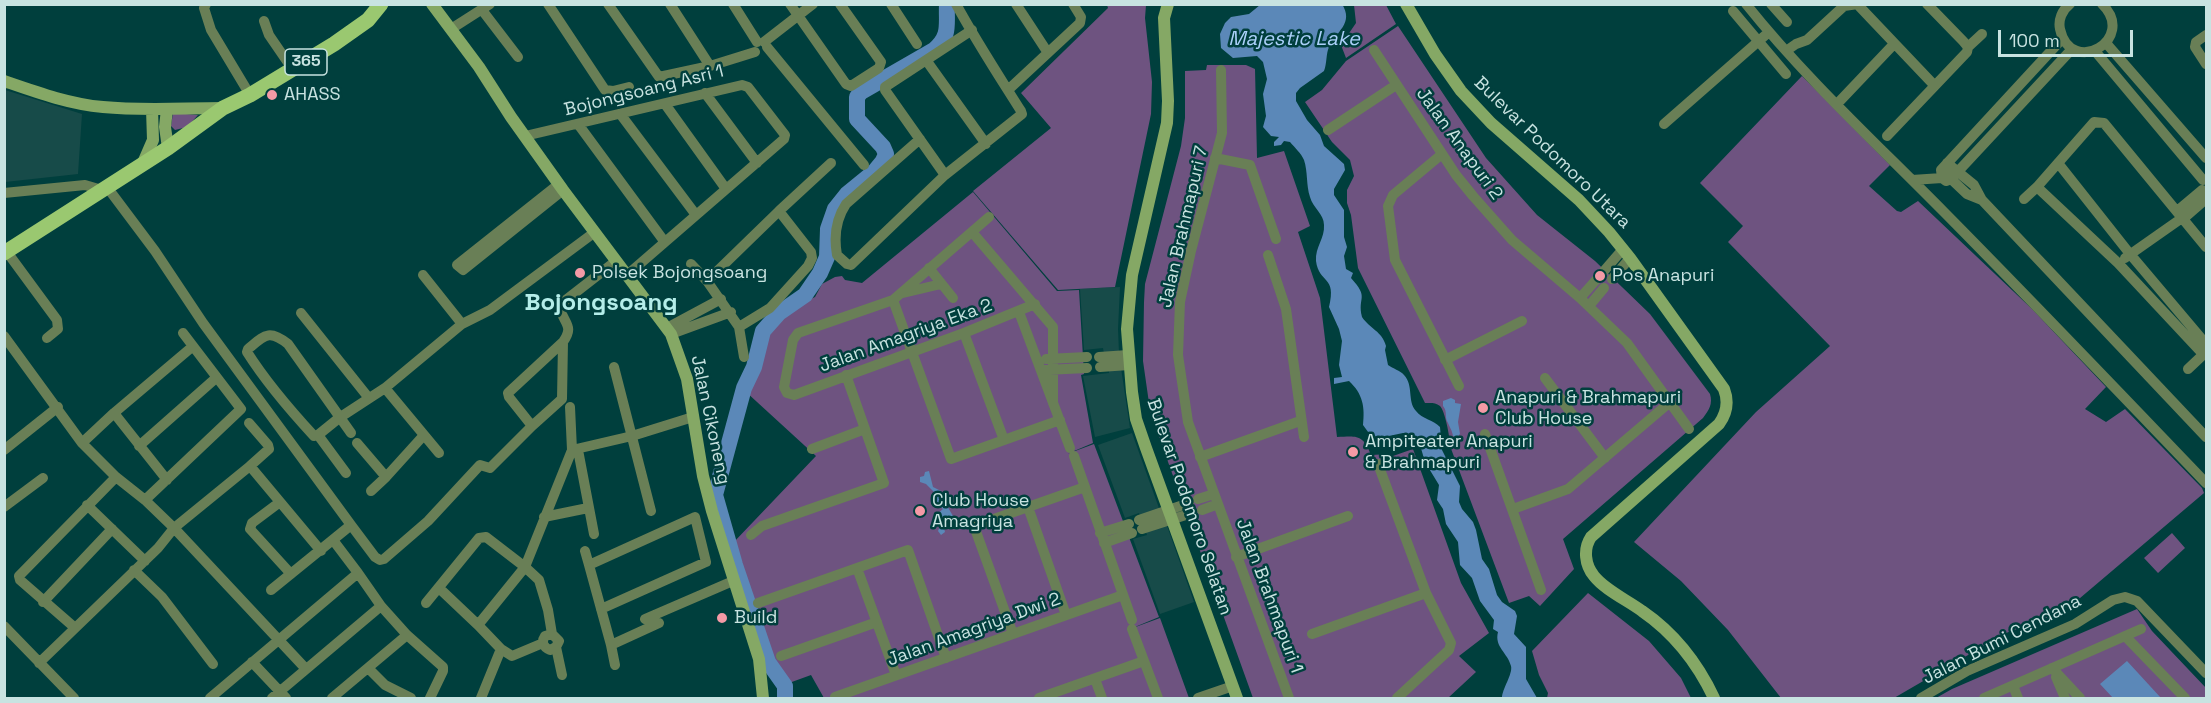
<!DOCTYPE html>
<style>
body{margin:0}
#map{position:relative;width:2211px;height:703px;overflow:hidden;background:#003f3d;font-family:"Space Grotesk",sans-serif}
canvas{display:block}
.frame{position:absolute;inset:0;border:6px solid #c8e3e1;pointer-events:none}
.scale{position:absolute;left:1998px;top:30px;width:135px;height:27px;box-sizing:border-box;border:3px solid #c8e3e1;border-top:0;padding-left:8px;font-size:18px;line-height:21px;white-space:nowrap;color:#c8e3e1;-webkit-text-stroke:4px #003f3d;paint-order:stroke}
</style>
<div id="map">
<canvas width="2211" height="703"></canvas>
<div class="frame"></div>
<div class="scale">100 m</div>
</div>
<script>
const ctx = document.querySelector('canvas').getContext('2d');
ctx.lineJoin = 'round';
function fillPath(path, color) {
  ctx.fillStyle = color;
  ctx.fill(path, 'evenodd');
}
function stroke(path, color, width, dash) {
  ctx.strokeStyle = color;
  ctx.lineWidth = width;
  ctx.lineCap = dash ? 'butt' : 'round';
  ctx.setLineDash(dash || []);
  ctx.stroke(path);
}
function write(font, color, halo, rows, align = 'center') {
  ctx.font = font + ' "Space Grotesk",sans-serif';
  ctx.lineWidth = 5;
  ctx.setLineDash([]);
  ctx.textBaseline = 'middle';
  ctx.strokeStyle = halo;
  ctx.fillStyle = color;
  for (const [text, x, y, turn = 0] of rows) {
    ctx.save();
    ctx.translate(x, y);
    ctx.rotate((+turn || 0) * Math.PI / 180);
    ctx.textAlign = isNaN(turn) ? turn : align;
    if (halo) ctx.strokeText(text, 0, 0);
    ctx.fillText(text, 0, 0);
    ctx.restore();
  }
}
fillPath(new Path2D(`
 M5 90 82 114 78 174 5 182Z
 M1120 287 1118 329 1119 353 1104 354 1103 348 1084 350 1080 289Z
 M1121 368 1130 428 1095 437 1083 376 1109 373V369Z
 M1132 433 1160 511 1141 517 1139 513 1125 518 1098 445Z
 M1166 523 1194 602 1160 614 1133 539 1147 535 1145 530Z`), '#174b49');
fillPath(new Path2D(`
 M1107 5H1146L1145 18 1152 82 1151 114 1115 287 1058 290 973 191 1051 128 1021 93 1108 8Z
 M1354 5H1386L1396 24 1346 58 1341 45 1356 23Z
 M1398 26 1486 158 1537 215 1595 261 1650 314 1710 394C1713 404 1709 410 1703 418L1563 539 1574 569 1540 606 1529 596 1509 603 1450 446C1450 437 1445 411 1440 406 1435 402 1430 403 1425 403L1358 268 1351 215 1347 203V190L1354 176 1350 160 1332 142 1305 102 1322 90 1346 61Z
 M1207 65H1246L1255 69 1257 158 1284 151 1310 226 1298 232 1320 298 1337 437C1357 436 1363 434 1371 455L1391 454 1393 456 1413 449 1461 583 1489 633 1459 656 1476 672 1448 698H1253L1154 423 1150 410 1143 361 1144 302 1145 284 1181 146 1185 118V71L1206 70Z
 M1802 76 1890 165 1869 186 1897 211 1901 212 1918 201 2033 310 2106 387 2085 409 2106 422 2125 409 2202 488 2204 493 2073 604 2042 620 2006 633 1894 698H1781L1728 630 1681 581 1634 542 1756 412 1830 346 1728 242 1743 226 1700 183Z
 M173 113 198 115 187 127 175 130 171 126Z
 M973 192 1057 291 1079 290 1084 374 1081 375 1093 443 1067 454 1094 444 1159 617 1130 629 1160 618 1189 698H824L811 675 789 683 774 669 733 543 816 456 745 391 757 372 767 325 792 308 815 297 822 284 835 277 842 276 845 280 862 283Z
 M2172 533 2185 548 2158 573 2144 558Z
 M1588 593 1649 641 1681 678 1691 698H1547L1548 693 1539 675 1532 651Z
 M2137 609 2152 631 2206 688V698H1936L1952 689Z`), '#6e5380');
fillPath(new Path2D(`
 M1342 4C1354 23 1337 31 1329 47 1326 53 1327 63 1324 71L1300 88 1296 93V101L1307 120 1320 135 1324 146 1344 164 1345 170 1334 189V195L1344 210V237L1347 247 1344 256 1346 269 1353 273 1351 278C1370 299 1357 296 1362 317 1370 329 1382 331 1386 346L1385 350 1388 365C1393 369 1400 370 1404 375 1414 386 1407 401 1416 411 1422 419 1434 420 1440 427L1442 450 1460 486 1459 502 1462 509 1473 522 1476 530 1482 559 1489 569 1497 595 1502 602 1515 611 1517 616 1514 634 1526 647V679L1537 698H1502C1502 689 1513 674 1511 666 1508 653 1494 647 1498 632L1493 629 1494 620 1480 601 1472 578 1460 565 1458 542 1446 524 1443 509 1437 500 1439 485 1425 462 1418 438 1412 434 1403 433 1384 437 1371 436 1363 425C1365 407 1363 394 1349 381L1334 384V378L1342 377 1339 365 1342 341 1339 329 1329 307C1337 275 1319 284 1316 261 1315 247 1325 238 1324 225 1324 214 1313 208 1310 197 1306 185 1308 172 1304 160 1301 153 1295 148 1290 142L1284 141 1281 145 1274 146V142L1279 137 1271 136 1263 127 1266 116 1263 94 1267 79 1263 62 1257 56 1233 58 1221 48 1220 34 1225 23 1231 17 1249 14 1260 5Z
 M1451 398 1455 400V403L1461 404 1458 422 1460 434 1457 437 1453 436C1452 430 1450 428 1448 423 1444 417 1448 412 1443 406V401Z
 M929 471 933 487 941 491 943 499 953 516 950 521 945 517H941L945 532 941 535 938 531 940 526 936 515 943 509 934 502 936 494 926 484 920 482V477L924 476 925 472Z
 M2127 661 2161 698H2113L2100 684Z`), '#5b88b8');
stroke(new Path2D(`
 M785 698V686L768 662 735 565 715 495 744 388 754 367 763 331 779 313 805 295 820 273 827 257 828 229 835 209 847 194 874 172 883 161 886 154 883 147 857 119V97L861 92 934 50C951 35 946 25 947 4`), '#5b88b8', 16);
stroke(new Path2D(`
 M206 4 204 8 211 30 250 95
 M548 4 605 90 613 91 629 87
 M608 4 659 77 710 66 755 52
 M670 4 710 66
 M733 4 757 42
 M790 4 846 84 851 86 879 68 881 62 840 4
 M891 4 917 44
 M956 4C976 41 999 76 1021 111L1022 114 945 175 885 90V87L972 30
 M1016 4 1048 53
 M1746 4C1806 79 1877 144 1944 212 2032 301 2119 392 2206 483
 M1771 4 1787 22
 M2070 4C2062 10 2058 20 2060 29 2071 78 2138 39 2102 4
 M1858 5 1934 85
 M482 10 518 57
 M1733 11 1786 74
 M264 21 269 35 293 70
 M451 29 490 4
 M2206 35 2196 42 2195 47 2206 64
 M2062 39 1941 170 1942 178 1946 181 1951 179 2072 49
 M764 42 813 4
 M2106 43 2206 158
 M767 47 864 165
 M1968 47 1982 34
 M1374 50 1456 175 1473 196 1512 240 1580 298 1627 343 1689 429
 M1786 51 1796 44 1807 40 1844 6 1858 4
 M2095 51 2203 180
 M926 60 986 144
 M1221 70 1222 133 1191 251 1180 302 1178 355 1188 422 1289 698
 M1008 90 1080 23 1081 17 1073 4
 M705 93 757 163
 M665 104 726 189
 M1837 104 1894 44
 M621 115 696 215
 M578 124 664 241
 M1664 124 1769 32
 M1328 130 1396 85
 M525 136 742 85 748 87 785 135 784 139 627 275
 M1887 136 1967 52 1968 47 1963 41 1927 4
 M920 139 846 204C836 219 834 238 837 255L847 264 851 265 945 175
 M1442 154 1393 195 1388 206 1395 260 1459 386
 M1215 158 1250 165 1276 239
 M1947 163 1974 185 1982 200 2206 437
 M2058 163 2130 254 2206 344
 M1947 175 1967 194 1982 200
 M1912 180 1942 178
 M559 184 457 265 463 270 563 190
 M107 187 155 251 203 323 351 525
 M2037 187 2118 263 2203 354
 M4 193 85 185 102 190
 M2024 199 2037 187 2094 122 2104 123 2206 247
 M779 211 831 163
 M2177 211 2202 190
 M989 217 893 300 798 333 793 340 784 387 787 393 794 395 964 333 1035 304
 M2183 219 2206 199
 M972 232 1053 327V403
 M7 252 57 320 58 329 47 338
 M1268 255 1286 309 1304 437
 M2125 258 2182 218
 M691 264 707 281 739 327 744 357
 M929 268 953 298
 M1604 271 1623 249
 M423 275 462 324
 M1612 279 1630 258
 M707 281 779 211 811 252 812 258 808 266 770 308 739 327
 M903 293 941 284
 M1580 298 1596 280
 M893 300 951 459 1060 420
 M1589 306 1604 288
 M1019 312 1070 448
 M301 313 368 397
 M667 328 721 299
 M964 333 1004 440
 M671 334 731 312
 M4 336 82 443 116 477 145 500 174 528 250 466 321 551
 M563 342 562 399 532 426 509 397 508 393 563 342C574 326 565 325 560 309L562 303 616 261
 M1099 357 1128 355
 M1046 359 1087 357
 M1445 360 1522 321
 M614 367 651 511
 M1100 367 1129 365
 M2188 369 2206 352
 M1045 370 1087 368
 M1545 378 1605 458
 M385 388 439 453
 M249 423 268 445 269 449 250 466
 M1485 434 1541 590
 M318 435 339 418 385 388 462 324 490 310 595 232
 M82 443 114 413
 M357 443 386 477 424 435
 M139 446 216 378
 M812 449 865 429
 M4 450 58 407
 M572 450 632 436 693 417
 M578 450 594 534
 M1074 456 1132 620
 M1200 457 1300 421
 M1378 464 1426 593 1451 643 1449 650 1397 698
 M346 473 318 435 314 436C290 410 266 382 247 352L248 349C265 335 269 329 288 344L351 433
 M167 480 114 413 192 347
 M371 491 386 477
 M1198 499 1214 494
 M145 500 241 409 183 333
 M280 502 252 523 250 529 291 574
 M87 505 145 561
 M4 507 43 478
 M1028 507 1066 615
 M1513 509 1568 489 1669 403
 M1202 510 1218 504
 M544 517 588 508
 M1139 520 1189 503
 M1142 529 1192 513
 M1100 533 1129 524
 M751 535 762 526 884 483 846 375
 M333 540 358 573
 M1104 543 1132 533
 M585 551 589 565
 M1236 557 1348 516
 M857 568 896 675
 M134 570 162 597 213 664
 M439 588 478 625
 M271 590 351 525 375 557 380 560 384 559 428 521 480 465 490 468 532 426
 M43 602 112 529
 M426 603 479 538 486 537 525 567 539 580 548 610 552 634 559 641 556 647 550 650C543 647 541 642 545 636L552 634
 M758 603 908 550 946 658
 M381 606 407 635 443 667V671L430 698
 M601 609 706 562 695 517 589 565 611 645 659 623
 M645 619 733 581
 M4 626 74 698
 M74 627 20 580 19 576 116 477
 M1132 629 1158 698
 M1013 634 974 526 1085 487
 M1312 634 1426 593
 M2125 636 2185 698
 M611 645 615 665
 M556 647 562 675
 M501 649 478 625 525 567 572 450 570 407
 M781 656 877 622
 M252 662 286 698
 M39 663 158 548 174 528 306 669
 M368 668 385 685 411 698
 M2052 668 2080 698
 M2056 677 2065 698
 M1095 679 1102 698
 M2013 686 2018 698
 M835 697 1123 595
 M210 698 358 573 381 606 272 698
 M332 698 407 635
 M481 698 501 649 512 656 543 643
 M1039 698 1144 661
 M1198 698 1233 686
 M1921 698 1967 671 2075 624 2113 600 2125 597 2137 601 2206 673
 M1984 698 2141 629`), '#697f56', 10);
stroke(new Path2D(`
 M432 4 479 67 511 117 563 190 671 334 687 379 703 476 712 511 759 659 763 698
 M1168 4 1164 18 1168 101 1167 123 1132 275 1127 329 1132 392 1136 419 1146 448 1237 698
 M1406 4 1435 54 1461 91 1491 123 1579 200 1609 232 1630 258 1724 389C1729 402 1727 413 1719 424L1591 537C1583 549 1585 565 1594 576 1605 590 1627 600 1642 611 1674 633 1698 664 1714 698
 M4 81C36 92 69 104 103 107 143 111 183 108 223 108
 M167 109 165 127 168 148
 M143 163 153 140 152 109`), '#85a865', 12);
stroke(new Path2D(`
 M4 253 168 148 223 108 250 95 334 44 368 20 381 4`), '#9ac870', 15);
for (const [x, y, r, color] of [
 [272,95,6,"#f49aa6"],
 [580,273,6,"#f49aa6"],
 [1600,276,6,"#f49aa6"],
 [1483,408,6,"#f49aa6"],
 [1353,452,6,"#f49aa6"],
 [920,511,6,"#f49aa6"],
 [722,618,6,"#f49aa6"]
]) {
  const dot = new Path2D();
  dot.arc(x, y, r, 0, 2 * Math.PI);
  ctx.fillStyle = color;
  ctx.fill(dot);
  stroke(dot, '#003f3d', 2);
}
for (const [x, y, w] of [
 [306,62,42]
]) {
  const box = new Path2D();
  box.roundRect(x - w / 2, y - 13, w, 26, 4.5);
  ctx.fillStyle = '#003f3d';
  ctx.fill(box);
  stroke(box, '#c8e3e1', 1.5);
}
write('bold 16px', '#c8e3e1', null, [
 ["365",306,62]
]);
write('18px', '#c8e3e1', '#003f3d', [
 ["Bojongsoang Asri 1",644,91,-14],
 ["Jalan Anapuri 2",1459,144,54],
 ["Bulevar Podomoro Utara",1552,153,44],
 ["Jalan Brahmapuri 7",1184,227,-77],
 ["Jalan Amagriya Eka 2",906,336,-20],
 ["Jalan Cikoneng",710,420,78],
 ["Bulevar Podomoro Selatan",1189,507,71],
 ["Jalan Brahmapuri 1",1269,596,70],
 ["Jalan Amagriya Dwi 2",974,630,-20],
 ["Jalan Bumi Cendana",2002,640,-27]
]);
write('18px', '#c8e3e1', '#003f3d', [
 ["AHASS",284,95],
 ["Polsek Bojongsoang",592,273],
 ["Pos Anapuri",1612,276],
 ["Anapuri & Brahmapuri",1495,398],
 ["Club House",1495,419],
 ["Ampiteater Anapuri",1365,442],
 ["& Brahmapuri",1365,463],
 ["Club House",932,501],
 ["Amagriya",932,522],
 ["Build",734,618]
], 'left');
write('italic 20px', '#abd0fa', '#003f3d', [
 ["Majestic Lake",1294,40]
]);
write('bold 24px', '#b4ede9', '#003f3d', [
 ["Bojongsoang",601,303]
]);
</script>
